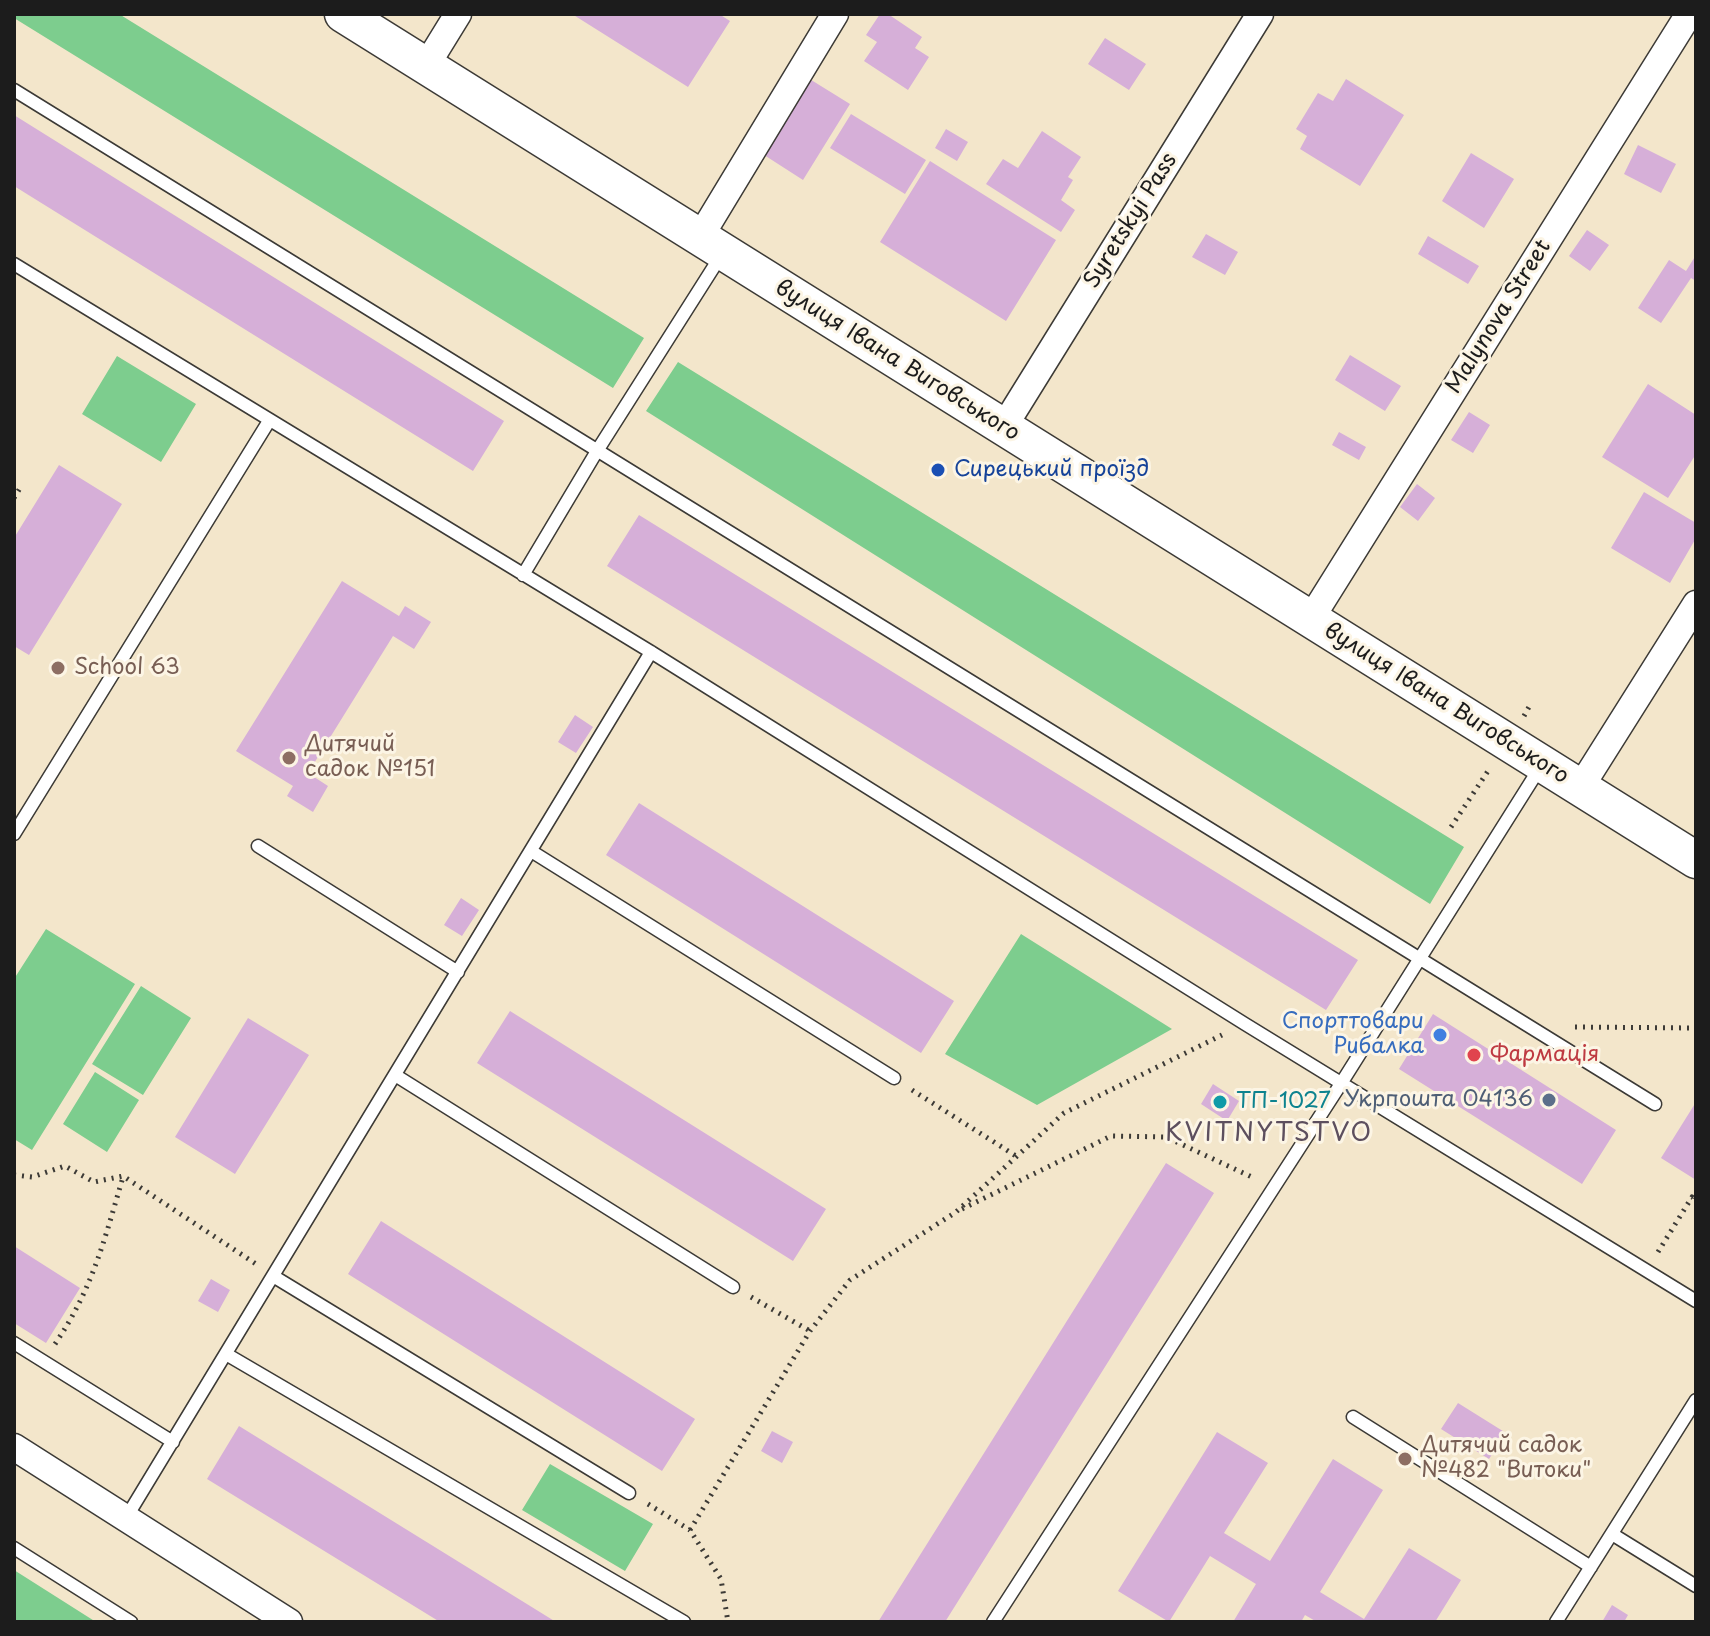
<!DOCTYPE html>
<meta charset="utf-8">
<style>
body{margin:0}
#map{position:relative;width:1710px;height:1636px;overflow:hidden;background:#f3e6cb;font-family:"Playpen Sans",sans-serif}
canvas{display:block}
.frame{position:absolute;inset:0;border:16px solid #1c1c1c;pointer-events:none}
</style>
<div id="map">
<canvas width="1710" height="1636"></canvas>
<div class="frame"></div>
</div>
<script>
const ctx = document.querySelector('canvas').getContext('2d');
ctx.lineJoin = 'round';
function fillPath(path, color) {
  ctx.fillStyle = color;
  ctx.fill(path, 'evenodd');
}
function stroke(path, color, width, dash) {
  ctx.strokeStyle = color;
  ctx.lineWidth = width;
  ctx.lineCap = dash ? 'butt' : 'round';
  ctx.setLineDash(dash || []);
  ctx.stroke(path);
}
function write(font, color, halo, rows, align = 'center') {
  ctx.font = font + ' "Playpen Sans",sans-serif';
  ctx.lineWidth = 6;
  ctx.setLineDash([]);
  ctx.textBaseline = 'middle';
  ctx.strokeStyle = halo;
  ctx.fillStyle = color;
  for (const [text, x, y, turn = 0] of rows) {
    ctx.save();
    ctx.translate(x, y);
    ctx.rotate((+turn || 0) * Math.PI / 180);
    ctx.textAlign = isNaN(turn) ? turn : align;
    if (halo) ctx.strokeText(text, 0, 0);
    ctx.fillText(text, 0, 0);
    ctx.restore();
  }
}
fillPath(new Path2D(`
 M14 14H119L644 338 613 388 14 18Z
 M117 356 196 404 161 462 82 414Z
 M678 362 1464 847 1430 904 646 411Z
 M46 929 135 984 32 1150 14 1139V979Z
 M1021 934 1172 1029 1037 1105 945 1054Z
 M141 986 191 1018 143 1095 92 1064Z
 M95 1072 139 1100 107 1152 63 1124Z
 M550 1464 653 1524 625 1571 522 1510Z
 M14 1570 96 1622H14Z`), '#7dcd8e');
fillPath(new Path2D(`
 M572 14H719L730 21 688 87Z
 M880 14H888L922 37 915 48 929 57 908 90 864 61 877 42 866 35Z
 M1105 38 1146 64 1129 90 1088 64Z
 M808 78 850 104 803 180 761 153Z
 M1346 79 1404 115 1360 186 1300 149 1307 136 1296 129 1318 93 1333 101Z
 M851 114 926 160 905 194 830 148Z
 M14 115 504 421 473 471 14 186Z
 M946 129 968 142 957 161 935 148Z
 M1042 131 1081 157 1068 177 1073 180 1061 200 1075 210 1061 232 986 184 1003 159 1018 168Z
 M1638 145 1676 164 1661 193 1624 174Z
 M1471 153 1514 179 1484 228 1442 201Z
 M930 161 1056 240 1006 321 880 242Z
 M1587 230 1609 245 1590 271 1569 256Z
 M1206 234 1238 252 1225 275 1192 257Z
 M1428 236 1479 266 1468 284 1418 254Z
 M1696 255V281L1691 278 1661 323 1638 308 1669 260 1686 271Z
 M1350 355 1401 386 1385 411 1335 380Z
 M1648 384 1696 415V454L1668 498 1602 457Z
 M1469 412 1490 425 1473 453 1451 440Z
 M1339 432 1366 447 1359 460 1332 445Z
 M59 465 122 504 29 655 14 646V538Z
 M1417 484 1435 498 1418 521 1400 507Z
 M1644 492 1696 523V538L1670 583 1611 548Z
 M639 515 1358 960 1326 1010 607 566Z
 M342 581 399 616 405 606 431 622 414 649 393 636 308 773 328 786 313 812 287 796 293 786 236 751Z
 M575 715 593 727 576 753 558 742Z
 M639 803 954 1001 921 1053 606 855Z
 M461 898 479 910 462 936 444 925Z
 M510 1011 826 1209 793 1261 477 1063Z
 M1433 1014 1616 1130 1582 1184 1399 1069Z
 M248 1018 309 1055 235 1174 175 1137Z
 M1213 1084 1239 1101 1227 1121 1201 1104Z
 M1696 1102V1180L1661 1158Z
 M1166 1163 1214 1193 945 1622H878Z
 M381 1221 695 1419 662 1471 348 1274Z
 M14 1246 80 1288 46 1343 14 1323Z
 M211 1279 230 1290 218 1312 198 1301Z
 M1458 1403 1506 1433 1489 1459 1441 1429Z
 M239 1426 556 1622H440L207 1479Z
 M772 1431 793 1442 782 1463 761 1451Z
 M1217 1432 1268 1463 1224 1533 1270 1561 1333 1459 1383 1490 1320 1592 1364 1619 1409 1548 1461 1580 1435 1622H1317L1305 1615 1301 1622H1233L1256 1584 1210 1556 1169 1622 1118 1591Z
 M1612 1605 1628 1615 1624 1622H1602Z`), '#d6afd8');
const service = new Path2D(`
 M14 90 1655 1104
 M14 264 651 652 1245 1024 1696 1301
 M523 575 597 451 722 254
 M14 834 269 421
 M258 846 458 972
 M531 851 894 1078
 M395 1075 733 1287
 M273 1276 629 1493
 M14 1343 173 1442
 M226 1354 684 1622
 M1353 1417 1591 1567
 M126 1518 651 652
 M1612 1534 1696 1586
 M14 1548 131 1622
 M993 1622 1342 1082 1541 766
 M1556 1622 1696 1400`);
const minor = new Path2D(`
 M426 66 458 14
 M700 237 835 14
 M1003 428 1260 14
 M1310 620 1689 14
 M1580 788 1696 604
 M14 1447 289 1622`);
const secondary = new Path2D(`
 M343 14 1696 860`);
stroke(service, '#3c3a36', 15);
stroke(minor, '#3c3a36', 29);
stroke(secondary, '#3c3a36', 39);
stroke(new Path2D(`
 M14 498 20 488
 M1524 716 1530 705
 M1451 827 1488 771
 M1575 1027 1696 1028
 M912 1090 1016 1156
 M14 1175 32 1177 65 1166 94 1182 123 1176 256 1264
 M962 1209 1111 1136 1166 1137 1254 1178
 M1658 1252 1692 1197 1696 1200
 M751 1297 810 1331
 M55 1344C93 1288 104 1241 123 1177
 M648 1504 690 1530 721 1579 728 1622
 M690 1530 810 1331 850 1280 956 1212 1064 1113 1222 1035`), '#3c3a36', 5, [2, 6]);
stroke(service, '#fff', 12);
stroke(minor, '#fff', 26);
stroke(secondary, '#fff', 36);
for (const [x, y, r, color] of [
 [938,470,8,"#1a4fb4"],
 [58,668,8,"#8d6e63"],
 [289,758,8,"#8d6e63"],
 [1440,1035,8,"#3f7fe0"],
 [1474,1055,8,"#e0444e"],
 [1549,1100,8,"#5c6f8a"],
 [1220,1102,8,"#0f9aa8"],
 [1405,1459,8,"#8d6e63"]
]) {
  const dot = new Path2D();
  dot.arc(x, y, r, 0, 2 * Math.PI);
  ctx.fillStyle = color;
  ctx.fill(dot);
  stroke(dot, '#fcf5e5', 3);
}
write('22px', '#1c1c1c', '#fcf5e5', [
 ["Syretskyi Pass",1131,221,-58],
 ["Malynova Street",1499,317,-58],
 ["вулиця Івана Виговського",897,361,32],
 ["вулиця Івана Виговського",1446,704,32]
]);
write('22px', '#164399', '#fcf5e5', [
 ["Сирецький проїзд",954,470]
], 'left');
write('22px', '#785e54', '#fcf5e5', [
 ["School 63",74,668],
 ["Дитячий",305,745],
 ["садок №151",305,770],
 ["Дитячий садок",1421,1446],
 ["№482 \"Витоки\"",1421,1471]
], 'left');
write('22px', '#366cbe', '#fcf5e5', [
 ["Спорттовари",1424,1022],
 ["Рибалка",1424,1047]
], 'right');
write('22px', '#be3a42', '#fcf5e5', [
 ["Фармація",1490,1055]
], 'left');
write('22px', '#4e5e75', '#fcf5e5', [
 ["Укрпошта 04136",1533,1100]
], 'right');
write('22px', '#0d838f', '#fcf5e5', [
 ["ТП-1027",1236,1102]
], 'left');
ctx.letterSpacing = '2px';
write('26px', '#5d4f5e', '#fcf5e5', [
 ["KVITNYTSTVO",1269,1134]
]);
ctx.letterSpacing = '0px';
</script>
